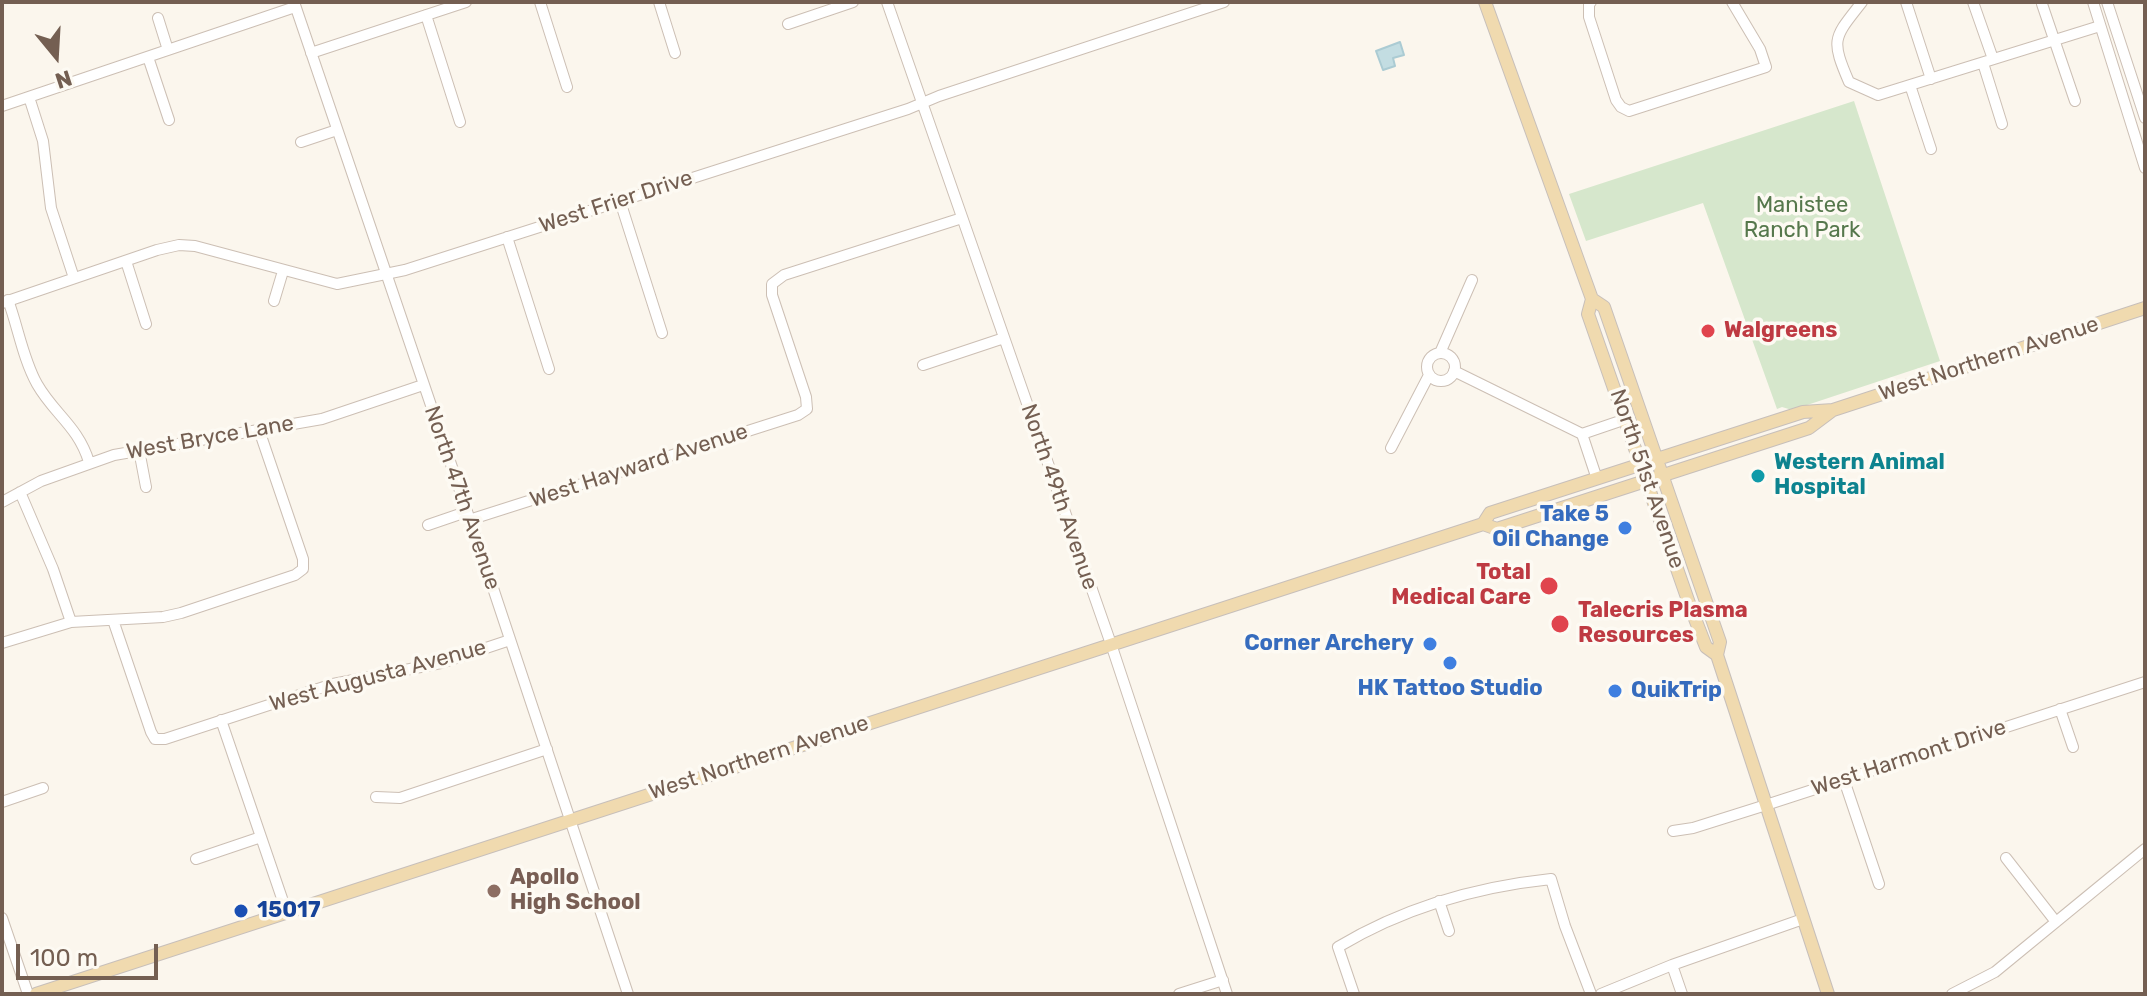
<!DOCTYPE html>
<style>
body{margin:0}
#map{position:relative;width:2147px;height:996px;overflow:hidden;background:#fbf6ed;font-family:Rubik,sans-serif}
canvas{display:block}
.frame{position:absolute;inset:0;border:4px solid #745f52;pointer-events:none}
.north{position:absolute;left:16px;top:16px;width:80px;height:80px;-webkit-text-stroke:6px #fdfaf3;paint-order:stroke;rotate:162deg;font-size:22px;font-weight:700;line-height:32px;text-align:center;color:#745f52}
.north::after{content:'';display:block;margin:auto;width:28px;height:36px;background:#745f52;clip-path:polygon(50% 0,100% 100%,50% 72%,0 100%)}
.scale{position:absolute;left:16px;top:944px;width:142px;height:36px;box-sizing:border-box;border:4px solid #745f52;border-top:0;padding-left:10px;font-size:24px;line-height:28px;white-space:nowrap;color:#745f52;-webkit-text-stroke:6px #fdfaf3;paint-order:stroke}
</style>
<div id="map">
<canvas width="2147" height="996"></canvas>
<div class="frame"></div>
<div class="north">N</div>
<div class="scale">100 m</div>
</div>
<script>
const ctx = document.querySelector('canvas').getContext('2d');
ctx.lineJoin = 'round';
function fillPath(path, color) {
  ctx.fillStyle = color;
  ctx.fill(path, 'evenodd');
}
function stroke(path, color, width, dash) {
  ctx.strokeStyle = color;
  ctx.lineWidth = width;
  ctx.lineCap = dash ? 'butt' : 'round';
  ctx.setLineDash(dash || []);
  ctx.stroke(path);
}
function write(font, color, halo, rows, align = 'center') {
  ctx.font = font + ' Rubik,sans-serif';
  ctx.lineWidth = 7;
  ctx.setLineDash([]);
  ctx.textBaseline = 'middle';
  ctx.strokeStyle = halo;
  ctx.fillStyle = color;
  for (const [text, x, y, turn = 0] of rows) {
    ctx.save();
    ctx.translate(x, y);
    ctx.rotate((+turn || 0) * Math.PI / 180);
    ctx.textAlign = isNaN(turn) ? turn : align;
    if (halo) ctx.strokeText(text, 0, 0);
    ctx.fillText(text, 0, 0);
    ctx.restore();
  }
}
fillPath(new Path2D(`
 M1854 101 1940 361 1792 410 1782 407 1777 409 1703 203 1586 241 1569 194Z`), '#d6e7cc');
const water = new Path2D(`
 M1400 42 1404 55 1393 58 1395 66 1383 70 1376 51Z`);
fillPath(water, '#c3dde2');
stroke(water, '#abcbd3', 2);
const minor = new Path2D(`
 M294 2 490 579 628 994
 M540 2 567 87
 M659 2 675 53
 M887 2 1111 644 1227 994
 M1591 2 1589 4V17L1616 100 1621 107 1629 111 1766 67 1760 49 1732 2
 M1862 2C1834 38 1830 38 1849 82L1878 95 2100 26
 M1906 2 1931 79
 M1973 2 1993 59
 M2093 2 2145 168
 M2107 2 2145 118
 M2042 4 2075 101
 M426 15 460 122
 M158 18 168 50
 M788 24 853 2
 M311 53 466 2
 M148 57 169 120
 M1983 63 2002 124
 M1910 85 1931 149
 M29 97 43 141 51 208 74 278
 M2 106 295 7
 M301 142 337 130
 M620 201 662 333
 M507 237 549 369
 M126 261 146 324
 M8 300C18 327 23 359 37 384 54 414 78 426 89 462
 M274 301 283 271
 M2 303 157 250 179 245 195 246 337 284 405 270 908 109 939 96 1224 2
 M1440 353 1472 280
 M1427 367a14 14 0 1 1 28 0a14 14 0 1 1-28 0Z
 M923 365 1004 338
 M1454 371 1582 434 1626 419
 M1582 434 1597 479
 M1391 448 1429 375
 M139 450 146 487
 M20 492 53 569 71 622
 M2 502 41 481 114 455 322 419 423 385
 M469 520 798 415 807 409 806 397 772 295V284L784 275 962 218
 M428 525 466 512
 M113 620 151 732 155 739H165L333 684 441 663 510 640
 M2 643 71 622 163 617 181 613 295 575 303 569V559L259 430
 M2060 709 2073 747
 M221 720 287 913
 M1844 780 1879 884
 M376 797 400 798 547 749
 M2 802 43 788
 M1673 831 1693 828 1766 805 2145 682
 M2006 858 2056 922
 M196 859 261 837
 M1439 901 1449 931
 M2 918 28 994
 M1672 965 1682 994
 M1179 994 1223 980
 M1354 994 1338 947C1403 908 1475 887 1551 879L1565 926 1591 994
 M1601 994 1672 965 1803 919
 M1952 994 1995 972 2145 849`);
const major = new Path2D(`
 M1485 2 1592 299 1604 307 1720 642 1717 655 1828 994
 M1592 299 1588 314 1690 606 1706 647 1717 655
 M1483 524 1490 513 1803 412 1833 410 2145 308
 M36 994 1483 524 1497 529 1809 428 1833 410`);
stroke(minor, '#ccbfb4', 12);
stroke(major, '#c7bfba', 14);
stroke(minor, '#fff', 10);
stroke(major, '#f0daaf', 12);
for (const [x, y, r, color] of [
 [1708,331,8,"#e0444e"],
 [1758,476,8,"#0f9aa8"],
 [1625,528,8,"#3f7fe0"],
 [1549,586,10,"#e0444e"],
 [1560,624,10,"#e0444e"],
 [1430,644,8,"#3f7fe0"],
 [1450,663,8,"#3f7fe0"],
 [1615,691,8,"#3f7fe0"],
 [494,891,8,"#8d6e63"],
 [241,911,8,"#1a4fb4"]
]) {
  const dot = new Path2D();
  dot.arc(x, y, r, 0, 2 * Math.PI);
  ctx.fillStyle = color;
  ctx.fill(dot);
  stroke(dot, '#fdfaf3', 3);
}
write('22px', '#745f52', '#fdfaf3', [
 ["West Frier Drive",616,202,-18],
 ["West Northern Avenue",1989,359,-18],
 ["West Bryce Lane",210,438,-10],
 ["West Hayward Avenue",639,466,-18],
 ["North 51st Avenue",1647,479,71],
 ["North 49th Avenue",1059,497,71],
 ["North 47th Avenue",462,498,71],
 ["West Augusta Avenue",378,676,-15],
 ["West Northern Avenue",759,758,-18],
 ["West Harmont Drive",1909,758,-18]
]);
write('22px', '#56784c', '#fdfaf3', [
 ["Manistee",1802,206],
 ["Ranch Park",1802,231]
]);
write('bold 22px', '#be3a42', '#fdfaf3', [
 ["Walgreens",1724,331],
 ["Total",1531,573,"right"],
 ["Medical Care",1531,598,"right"],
 ["Talecris Plasma",1578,611],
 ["Resources",1578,636]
], 'left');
write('bold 22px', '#0d838f', '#fdfaf3', [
 ["Western Animal",1774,463],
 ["Hospital",1774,488]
], 'left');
write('bold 22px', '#366cbe', '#fdfaf3', [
 ["Take 5",1609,515],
 ["Oil Change",1609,540],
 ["Corner Archery",1414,644],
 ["HK Tattoo Studio",1450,689,"center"],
 ["QuikTrip",1631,691,"left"]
], 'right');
write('bold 22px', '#785e54', '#fdfaf3', [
 ["Apollo",510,878],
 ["High School",510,903]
], 'left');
write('bold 22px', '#164399', '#fdfaf3', [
 ["15017",257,911]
], 'left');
</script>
